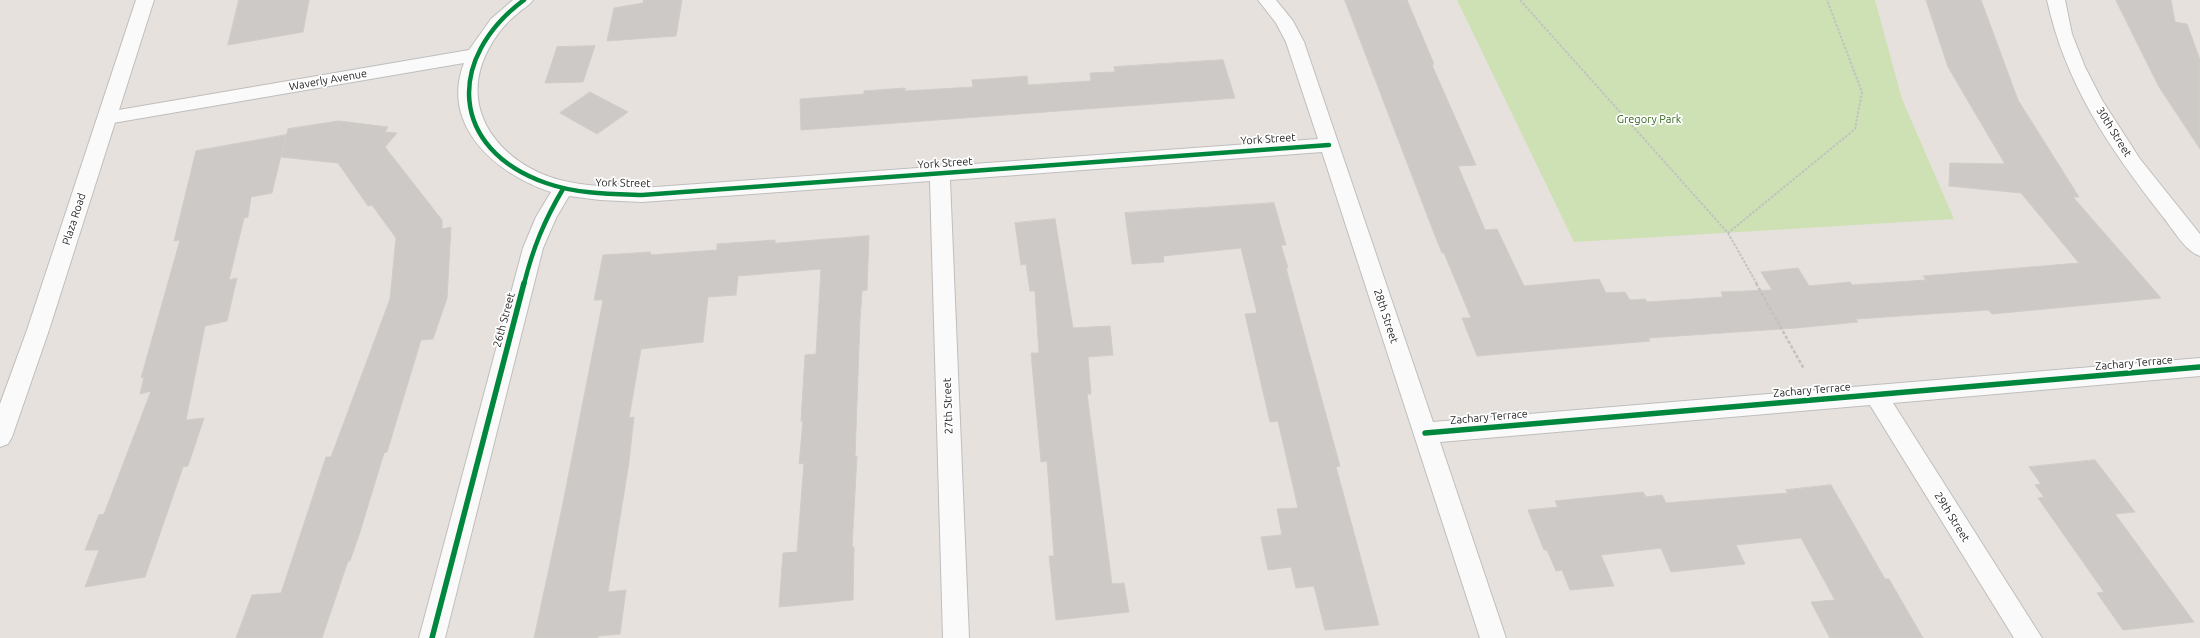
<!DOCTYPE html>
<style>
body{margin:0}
canvas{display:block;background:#e6e1dc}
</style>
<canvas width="2200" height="638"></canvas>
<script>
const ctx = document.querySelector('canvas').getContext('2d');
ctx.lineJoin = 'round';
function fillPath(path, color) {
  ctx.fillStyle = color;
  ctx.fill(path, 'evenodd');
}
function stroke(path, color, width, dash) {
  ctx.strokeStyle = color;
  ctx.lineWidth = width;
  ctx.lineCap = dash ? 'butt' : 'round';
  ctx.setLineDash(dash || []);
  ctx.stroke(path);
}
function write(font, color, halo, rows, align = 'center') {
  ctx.font = font + ' Ubuntu,sans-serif';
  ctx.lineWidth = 3.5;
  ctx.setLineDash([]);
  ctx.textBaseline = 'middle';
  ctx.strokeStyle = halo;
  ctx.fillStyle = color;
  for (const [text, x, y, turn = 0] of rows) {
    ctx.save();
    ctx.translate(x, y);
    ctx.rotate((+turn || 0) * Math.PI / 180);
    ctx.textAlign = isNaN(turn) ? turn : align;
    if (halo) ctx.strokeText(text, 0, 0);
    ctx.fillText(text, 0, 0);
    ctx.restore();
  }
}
fillPath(new Path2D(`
 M1457 0H1875L1902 99 1954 219 1574 242Z`), '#cde1b4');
const building = new Path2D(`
 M239 0H309L303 32 228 45Z
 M644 0H682L676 36 607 41 614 8 643 3Z
 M1345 0H1407L1434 64 1432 65 1476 165 1458 166 1485 230 1497 229 1524 286 1599 279 1606 293 1625 292 1630 300 1645 299 1647 302 1723 297 1721 292 1772 290 1761 272 1798 268 1809 286 1850 282 1852 285 1926 280 1923 276 2079 263 2021 193 1949 186 1950 163 2005 164 1948 67 1926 0H1981L2018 100 2079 197H2073L2161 298 1992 314 1988 310 1856 319 1858 322 1796 328 1648 338 1650 341 1477 356 1462 318H1471L1444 253H1442L1434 233Z
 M2116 0H2171L2175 22 2187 24 2200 60V149L2159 87Z
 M595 46 583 82 545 83 557 47Z
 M1223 60 1235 98 801 130 800 99 864 94V91L905 88V91L973 87 972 80 1014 77 1027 76 1028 85 1091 81 1090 73 1115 72 1114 67Z
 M590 92 628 112 597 134 560 113Z
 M339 121 388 127 385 132 397 133 385 147 442 220V229L451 227 447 298 433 339 421 340 387 452 384 453 360 532 350 561H348L322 638H236L252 595 281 593 326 457H331L390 299 396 238 372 205 368 206 338 163 281 157 288 129Z
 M286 135 272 193 251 197 248 217 244 218 229 280 237 278 227 321 205 326 186 420 204 418 188 466 183 467 145 577 85 587 99 550H85L99 515 104 514 151 391 140 394 144 377 141 378 180 240 174 241 196 151Z
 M1274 203 1286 245H1281L1288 268H1286L1340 466 1336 467 1379 625 1325 630 1314 586 1296 588 1291 567 1268 570 1261 537 1282 535 1277 509 1298 508 1278 421 1270 422 1245 314 1257 313 1241 248 1163 256 1164 262 1132 264 1125 213Z
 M1055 219 1073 328 1110 326 1113 355 1088 357 1091 394H1087L1112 584 1124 583 1129 612 1056 620 1049 556H1054L1047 461 1041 462 1031 353H1039L1035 291H1030L1026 264 1021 265 1015 223Z
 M869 236 867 290 862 291 860 320 855 457 857 456 852 547H854L853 600 779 607 783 553 797 552 804 463 799 464 803 421H801L805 355 816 354 821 269 738 276 736 295 708 297 703 342 641 349 629 418 634 417 629 462 608 592 626 590 620 634 598 636V638H534L562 508 603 300H594L603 255 651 252 650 255 717 250V244L775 240V243Z
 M2095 460 2135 512 2115 514 2194 622 2123 630 2097 593 2104 592 2038 498 2044 497 2035 485 2041 484 2029 467Z
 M1831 485 1885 579H1889L1923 638H1830L1811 602 1835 600 1801 538 1736 545 1745 564 1671 572 1661 548 1601 555 1614 586 1570 590 1562 570 1556 571 1547 550H1544L1528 510 1558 507 1555 501 1643 492 1646 497 1662 495 1666 503 1788 493 1786 490Z`);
fillPath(building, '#cdc9c6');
stroke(building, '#d1ccc8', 1);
const street = new Path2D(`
 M513 0H533C529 6 522 9 517 14 504 24 494 38 487 52 457 112 503 165 560 180 587 187 615 187 642 188L1318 139 1286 42 1276 23 1258 0H1276L1293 21 1304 42 1433 422 2200 358V376L1893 403 2042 638H2014L1870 405 1440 442 1506 638H1480L1322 152 950 180 969 638H943L930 181 642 202 600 200 569 196 556 218 543 248 445 638H419L523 248 536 217 551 192C496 174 440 126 464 63L107 124 100 123 98 118 100 113 107 112 469 50 491 19Z
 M2047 0H2065L2072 34 2085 67 2102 100 2140 159 2200 234V256C2185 251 2173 229 2163 217 2110 149 2066 86 2047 0Z`);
const secondary = new Path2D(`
 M136 0H154L49 330 12 437 8 444 0 447V404L27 330Z`);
stroke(street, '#bfbebe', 2);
stroke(secondary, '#bfbebe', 2);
stroke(new Path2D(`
 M1520 0 1728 233 1855 129 1862 92 1827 0
 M1728 233 1757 284`), '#c2c2c1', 2, [2.5, 1.5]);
stroke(new Path2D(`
 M1756 283 1804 369`), '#c2c2c1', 2.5, [3.5, 2]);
fillPath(street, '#fbfafa');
fillPath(secondary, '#fbfafa');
stroke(new Path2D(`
 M524 0C446 58 449 149 546 183 577 194 610 194 642 195L1329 145
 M524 284C533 248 544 221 563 189`), '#00873e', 4.5);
stroke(new Path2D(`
 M1425 433 2200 367
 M432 638 524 283`), '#00873e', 5.5);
write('11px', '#272727', '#fff', [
 ["Waverly Avenue",328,80,-10],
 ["30th Street",2114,132,58],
 ["York Street",1268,139,-4],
 ["York Street",945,163,-4],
 ["York Street",623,183,1],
 ["Plaza Road",74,219,-72],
 ["28th Street",1386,316,72],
 ["26th Street",504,320,-75],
 ["Zachary Terrace",2134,363,-5],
 ["Zachary Terrace",1812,390,-5],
 ["27th Street",948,406,-92],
 ["Zachary Terrace",1489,417,-5],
 ["29th Street",1952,517,58]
]);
write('11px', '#326219', '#fff', [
 ["Gregory Park",1649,119]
]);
</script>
